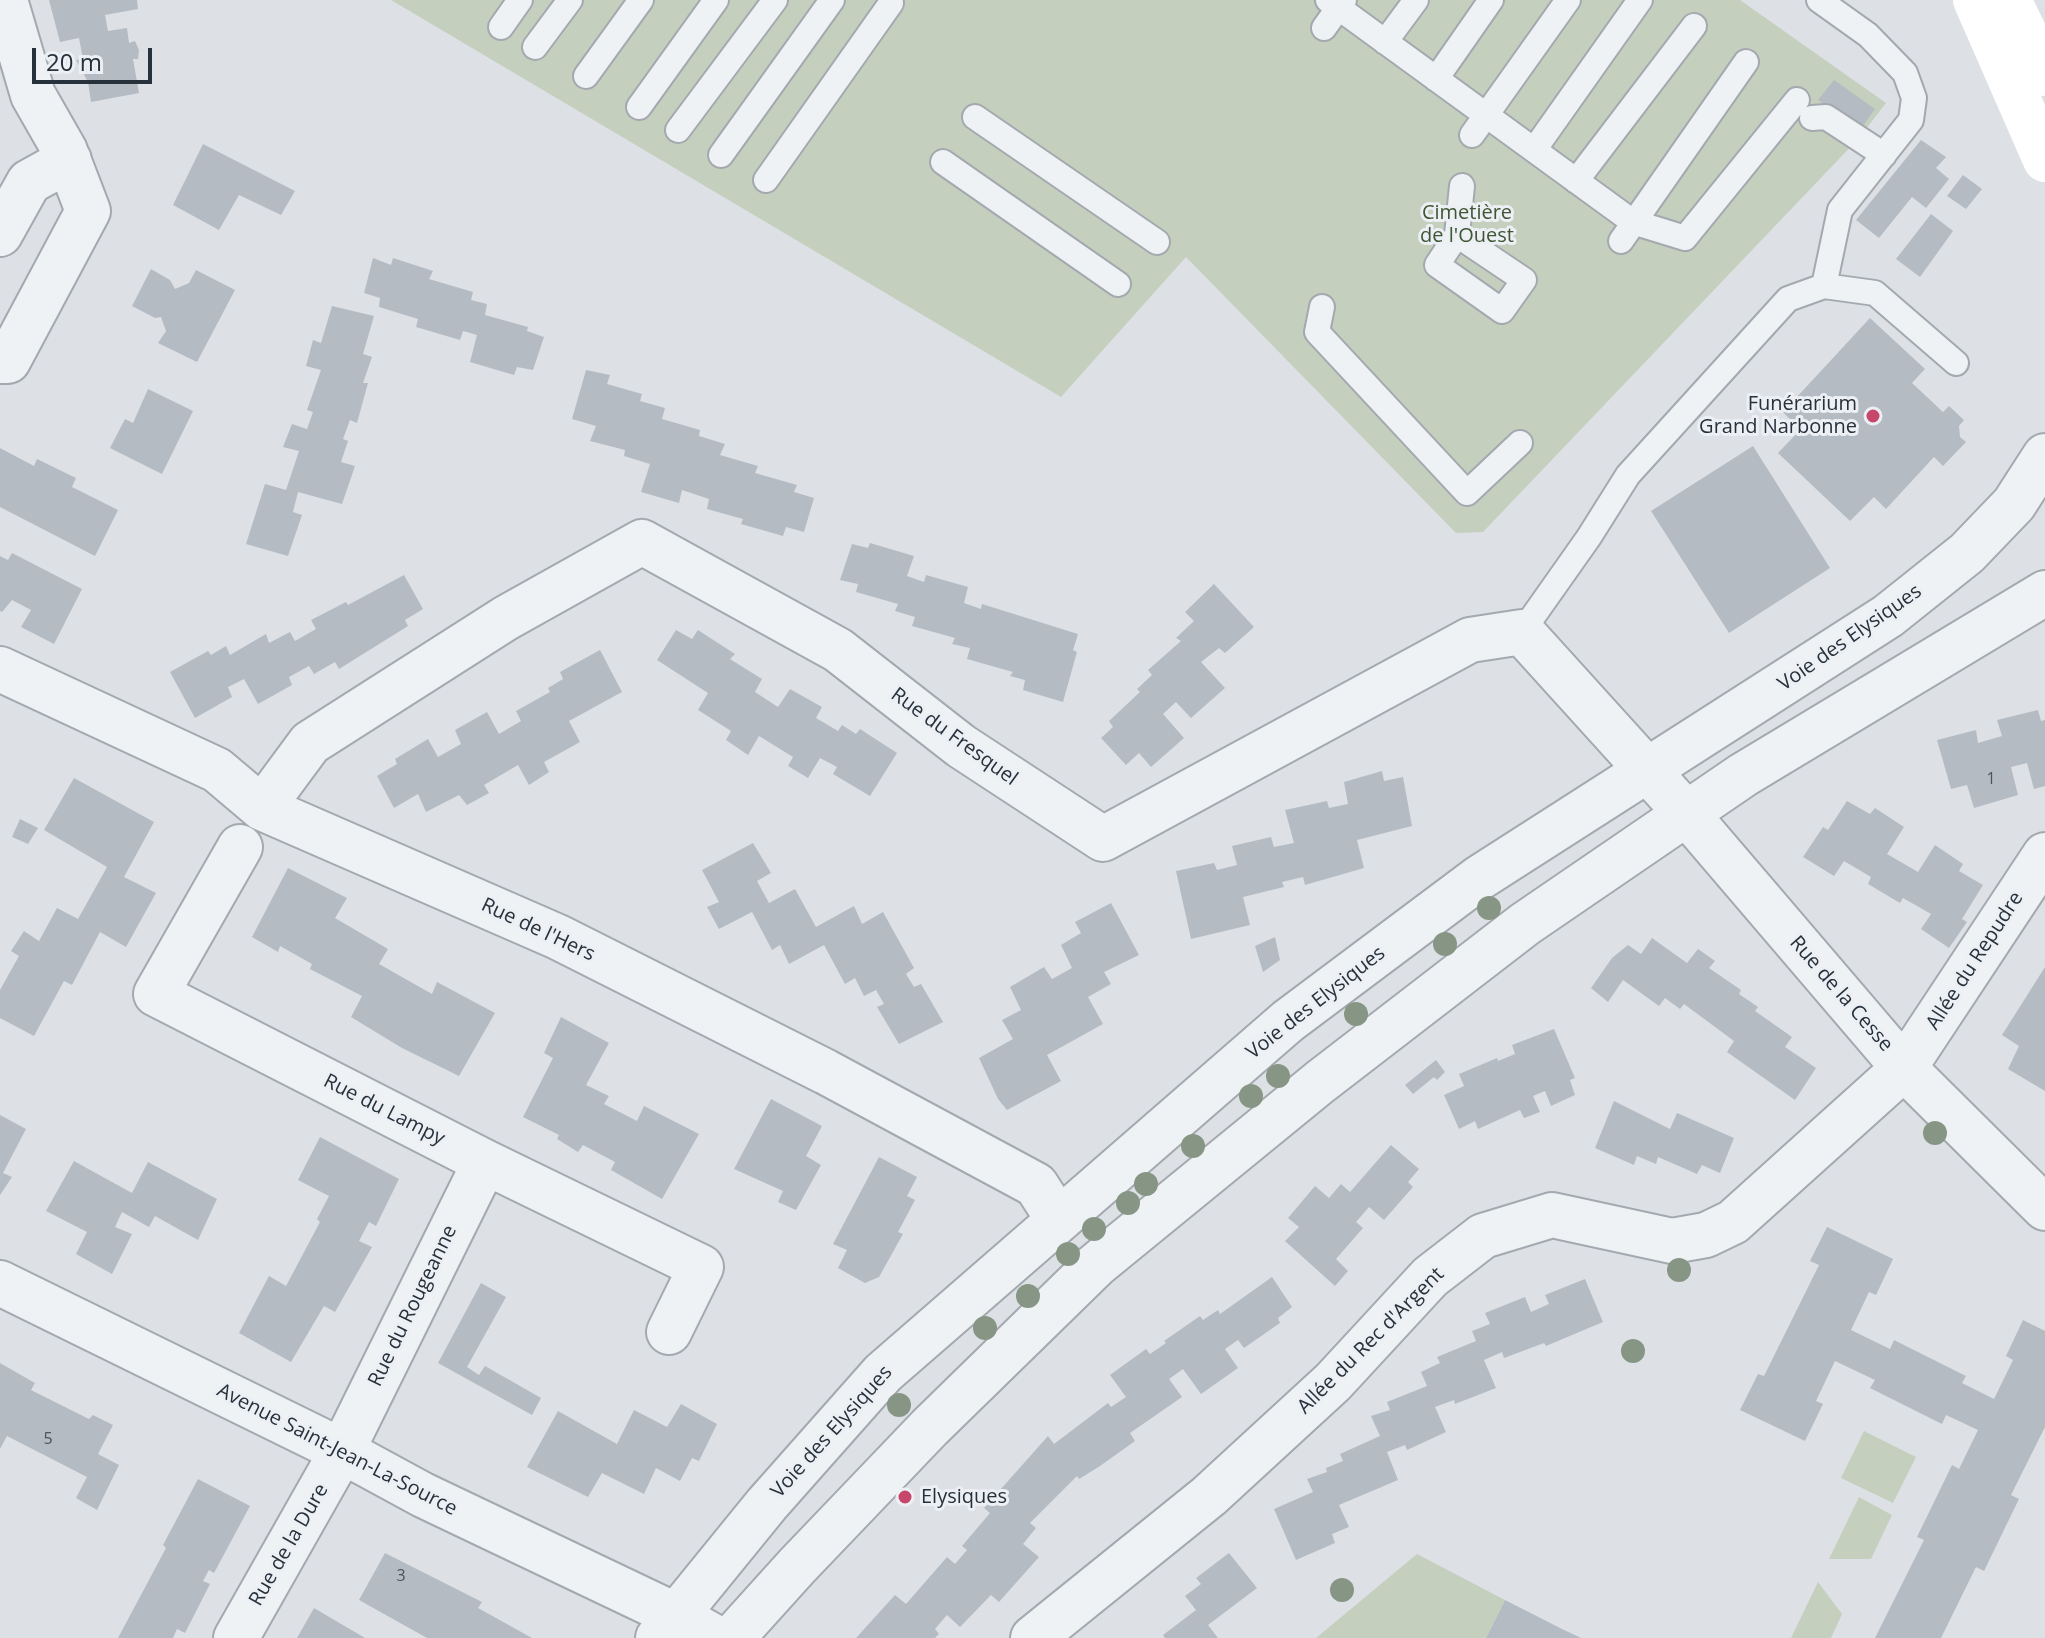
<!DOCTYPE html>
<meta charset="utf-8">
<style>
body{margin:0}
#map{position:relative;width:2045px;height:1638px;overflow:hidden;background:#dde1e6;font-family:"Open Sans",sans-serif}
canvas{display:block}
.scale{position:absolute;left:32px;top:48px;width:120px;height:36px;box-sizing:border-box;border:4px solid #27313b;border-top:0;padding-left:10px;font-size:24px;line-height:28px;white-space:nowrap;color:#27313b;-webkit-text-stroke:6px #ecf0f4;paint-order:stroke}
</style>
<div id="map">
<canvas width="2045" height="1638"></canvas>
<div class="scale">20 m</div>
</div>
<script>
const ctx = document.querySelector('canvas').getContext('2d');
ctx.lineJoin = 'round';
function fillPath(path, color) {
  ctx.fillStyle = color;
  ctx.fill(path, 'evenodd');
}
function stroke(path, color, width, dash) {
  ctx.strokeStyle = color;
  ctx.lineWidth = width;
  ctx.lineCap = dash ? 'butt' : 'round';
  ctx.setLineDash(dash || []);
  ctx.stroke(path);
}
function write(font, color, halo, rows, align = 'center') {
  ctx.font = font + ' "Open Sans",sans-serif';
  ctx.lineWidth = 6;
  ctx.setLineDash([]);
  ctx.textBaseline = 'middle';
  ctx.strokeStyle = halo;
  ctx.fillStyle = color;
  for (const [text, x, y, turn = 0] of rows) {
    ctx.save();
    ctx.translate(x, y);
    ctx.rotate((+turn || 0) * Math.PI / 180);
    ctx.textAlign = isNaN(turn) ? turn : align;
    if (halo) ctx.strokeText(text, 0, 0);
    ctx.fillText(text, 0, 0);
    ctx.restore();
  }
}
fillPath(new Path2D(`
 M391 0H1740L1886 103 1859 138 1483 532 1456 533 1186 257 1061 397Z
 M1864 1431 1916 1457 1893 1503 1841 1478Z
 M1859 1497 1892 1515 1871 1559H1829Z
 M1417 1554 1505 1600 1486 1638H1316Z
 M1818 1582 1842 1614 1831 1638H1791Z`), '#c5cfbe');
fillPath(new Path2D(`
 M49 0H137L138 9 105 15 108 31 127 28 129 43 135 41 139 50 138 59H133L139 93 91 102 88 82 76 60 83 59 79 38 60 42Z
 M1834 80 1875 109 1860 130 1818 100Z
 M1921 140 1946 157 1936 168 1949 179 1926 208 1912 197 1879 238 1856 220Z
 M203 144 295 191 281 215 239 195 219 230 173 205Z
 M1963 175 1982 189 1966 209 1947 196Z
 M1931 214 1953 231 1920 277 1896 259Z
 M373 258 391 265 393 258 433 271 429 279 473 292 471 300 487 304 485 315 528 327 527 331 544 337 533 370 517 367 514 375 470 362 477 335 463 331 460 340 416 327 418 319 379 307 380 298 364 293Z
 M151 269 170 280 175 289 189 283 196 270 235 290 197 362 158 343 166 331 161 317 155 318 132 306Z
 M332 306 374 316 363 354 372 357 363 383H368L357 423 350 420 343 439 348 441 341 462 355 466 342 504 298 492 293 512 302 515 288 556 246 544 265 484 286 490 299 451 283 447 292 424 307 429 313 412 307 410 321 370 306 366 313 340 321 343Z
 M1870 318 1925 369 1912 383 1943 412 1949 406 1964 420 1959 426 1960 437 1966 442 1943 466 1934 457 1886 509 1874 497 1850 521 1778 453 1800 430 1783 412Z
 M586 370 610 375 607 384 642 394 640 401 665 408 662 419 700 430 699 436 725 444 720 455 758 466 755 473 797 485 794 492 814 498 804 532 786 527 783 536 741 524 743 519 707 509 709 499 682 490 679 503 641 492 650 464 624 456 625 450 590 441 596 426 572 419Z
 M148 389 193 411 162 474 110 448 125 419 133 423Z
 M1753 446 1830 568 1729 633 1651 511Z
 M0 448 34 466 37 459 76 478 72 487 118 510 95 556 0 507Z
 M870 543 914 556 907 576 924 582 926 575 968 587 964 603 981 609 982 604 1078 634 1073 650 1077 652 1063 702 1023 690 1025 680 1010 676 1013 672 967 659 970 648 952 644 955 638 912 626 915 617 895 611 898 604 856 592 858 584 840 580 852 544 868 548Z
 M12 553 82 589 54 644 21 627 31 610 12 600 2 612 0 611V556L8 560Z
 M404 575 423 609 405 620 408 626 339 669 335 662 314 674 309 666 289 677 292 685 258 704 244 679 228 687 232 697 195 718 170 672 208 651 211 655 226 646 230 655 266 634 269 643 290 632 295 641 316 629 311 620 346 602 348 605Z
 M1214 584 1254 627 1225 653 1219 648 1201 662 1225 688 1191 718 1176 702 1163 714 1184 738 1151 767 1139 753 1126 765 1101 738 1113 727 1109 721 1140 692 1137 689 1152 675 1148 670 1181 641 1176 638 1194 621 1185 612Z
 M676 630 692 639 698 630 735 654 730 659 762 679 755 692 778 707 790 689 822 707 816 718 838 731 842 725 856 734 860 729 897 753 870 796 833 774 837 767 820 758 808 778 788 766 793 757 759 736 748 755 726 740 731 731 698 710 708 693 657 660Z
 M600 650 622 692 569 721 580 742 544 762 549 772 529 785 518 765 484 785 489 793 467 805 459 795 426 812 418 794 394 808 377 776 397 764 395 759 428 739 438 757 461 744 455 730 487 712 499 734 521 721 516 711 550 692 548 688 563 679 560 672Z
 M2038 710 2041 721 2045 720V786L2034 789 2027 763 2011 767 2018 795 1974 808 1967 785 1951 789 1937 740 1976 730 1978 743 2002 736 1997 720Z
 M1382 771 1384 781 1403 777 1412 826 1357 840 1364 868 1305 885 1303 877 1282 882 1284 887 1243 897 1250 925 1191 939 1176 871 1214 863 1217 870 1237 865 1232 846 1271 837 1274 847 1294 843 1285 810 1327 801 1329 808 1348 804 1344 782Z
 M74 778 154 822 124 877 156 893 126 947 100 932 72 985 64 981 34 1036 0 1018V990L19 956 11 951 24 931 39 941 57 908 78 919 107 867 44 830Z
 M1847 801 1870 814 1875 808 1904 827 1887 854 1918 872 1935 845 1963 864 1959 871 1983 885 1962 919 1967 922 1949 948 1921 929 1931 914 1903 898 1900 903 1868 884 1871 877 1844 861 1834 876 1803 857 1823 827 1828 830Z
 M20 819 38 828 28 844 12 837Z
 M753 843 771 873 757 881 769 903 795 889 816 927 854 906 862 924 883 912 914 968 906 974 914 987 921 984 943 1022 899 1044 877 1007 884 1004 876 990 864 996 855 978 845 984 824 945 789 964 780 945 772 950 752 912 719 929 707 907 719 902 702 870Z
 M288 868 347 898 335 918 388 949 379 964 432 994 437 982 495 1013 459 1076 402 1048 351 1017 362 996 310 969 312 964 280 946 278 952 252 937Z
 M1111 903 1139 955 1104 972 1111 984 1088 997 1103 1024 1047 1055 1061 1081 1007 1110 998 1099 979 1058 1013 1039 1002 1020 1021 1010 1010 987 1044 967 1052 979 1072 968 1061 945 1081 933 1075 922Z
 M1275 937 1280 960 1263 972 1255 946Z
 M1652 938 1687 963 1698 949 1715 961 1709 968 1741 990 1739 994 1758 1007 1755 1011 1792 1037 1785 1047 1816 1068 1795 1100 1727 1052 1734 1041 1684 1004 1680 1009 1665 998 1659 1006 1623 980 1608 1002 1591 988 1612 958 1628 945 1641 954Z
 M2045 967V1091L2008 1069 2019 1046 2002 1035Z
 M561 1017 609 1043 586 1085 609 1096 604 1104 637 1121 644 1106 699 1134 662 1199 611 1170 615 1162 583 1145 578 1152 557 1139 559 1135 523 1117 553 1058 544 1053Z
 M1554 1029 1575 1078 1570 1080 1575 1095 1551 1106 1545 1091 1533 1096 1540 1112 1524 1118 1520 1110 1478 1129 1475 1121 1459 1129 1444 1095 1464 1086 1459 1074 1497 1058 1498 1061 1515 1054 1512 1045Z
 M1436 1060 1445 1072 1437 1080 1434 1077 1413 1094 1405 1085Z
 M771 1099 822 1126 806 1156 821 1165 796 1210 778 1202 783 1191 734 1169Z
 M1614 1101 1670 1129 1677 1113 1734 1138 1720 1173 1702 1165 1697 1174 1658 1157 1656 1164 1637 1156 1634 1165 1595 1148Z
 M0 1115 26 1129 3 1173 12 1177 0 1195Z
 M320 1137 399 1179 376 1226 369 1222 359 1241 372 1247 335 1312 324 1306 291 1362 239 1333 269 1276 286 1286 320 1222 317 1219 329 1196 298 1180Z
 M1391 1145 1419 1169 1408 1182 1413 1187 1384 1220 1369 1207 1356 1222 1363 1228 1336 1259 1348 1271 1335 1286 1285 1241 1299 1227 1288 1218 1315 1186 1329 1198 1341 1184 1350 1192Z
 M879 1157 917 1177 907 1196 915 1200 898 1232 903 1234 879 1277 865 1283 838 1268 847 1250 833 1244Z
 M74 1161 132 1193 148 1162 217 1199 198 1240 155 1216 149 1227 122 1212 115 1227 132 1234 112 1274 76 1254 87 1232 46 1211Z
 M1827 1227 1893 1259 1876 1295 1869 1292 1851 1330 1890 1349 1894 1340 1966 1376 1962 1383 1994 1399 2013 1360 2006 1356 2023 1320 2045 1331V1427L2011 1495 2019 1499 1984 1571 1976 1567 1941 1638H1875L1924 1540 1917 1537 1952 1465 1959 1469 1978 1430 1946 1415 1942 1424 1870 1388 1875 1380 1835 1361 1816 1401 1823 1404 1805 1441 1740 1410 1758 1374 1764 1376 1819 1265 1810 1261Z
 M1272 1277 1292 1307 1278 1318 1280 1323 1244 1348 1238 1340 1225 1349 1238 1368 1201 1394 1183 1369 1169 1379 1182 1397 1130 1433 1135 1441 1100 1466 1079 1479 1077 1476 1030 1523 1036 1528 1023 1544 1039 1557 999 1602 991 1595 960 1627 947 1615 935 1629 939 1634 935 1638H856L895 1595 906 1604 947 1557 955 1564 967 1550 962 1546 990 1513 984 1508 1048 1436 1054 1444 1108 1403 1111 1407 1126 1397 1110 1375 1146 1349 1150 1354 1166 1343 1164 1341 1200 1316 1203 1320 1218 1310 1220 1314Z
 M1585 1279 1603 1322 1546 1346 1544 1343 1504 1358 1502 1352 1484 1360 1496 1388 1455 1404 1454 1400 1435 1407 1446 1432 1407 1450 1405 1445 1387 1452 1398 1480 1339 1505 1349 1527 1332 1534 1335 1543 1296 1560 1274 1509 1313 1492 1307 1479 1327 1472 1326 1468 1343 1461 1340 1454 1380 1436 1371 1416 1390 1410 1387 1402 1427 1386 1421 1372 1440 1363 1437 1357 1476 1341 1472 1331 1490 1324 1485 1313 1525 1297 1531 1312 1549 1304 1545 1295Z
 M481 1283 506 1297 467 1367 479 1375 485 1366 541 1398 532 1415 438 1363Z
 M0 1363 35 1383 31 1390 89 1419 93 1415 113 1425 98 1454 119 1465 97 1510 76 1498 87 1477 7 1436 0 1449Z
 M681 1404 717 1424 699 1461 692 1458 680 1481 656 1468 644 1494 602 1473 588 1497 527 1467 558 1411 617 1444 634 1410 667 1427Z
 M198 1479 250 1506 214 1573 209 1570 203 1581 210 1584 185 1633 177 1629 173 1638H118L166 1548 163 1545Z
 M385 1553 482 1602 478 1608 532 1638H427L359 1600Z
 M1229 1553 1257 1588 1208 1625 1218 1638H1165L1163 1635 1196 1610 1185 1596 1201 1584 1196 1578Z
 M1505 1600 1562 1629 1581 1638H1486Z
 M314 1608 365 1638H297Z`), '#b4bbc2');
const service = new Path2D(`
 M1328 0 1633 222 1685 238 1797 100
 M1819 0 1868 35 1905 73 1914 98 1911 120 1840 210 1824 286
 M501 27 520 0
 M1324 28 1344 0
 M1385 42 1416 0
 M535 47 570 0
 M586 76 641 0
 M1436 79 1491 0
 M639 107 716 0
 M975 117 1157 242
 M1812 118 1826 117 1884 155
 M678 130 775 0
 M1472 135 1568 0
 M1534 150 1640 0
 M721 155 832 0
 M943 162 1118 284
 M766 180 891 3
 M1576 181 1694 26
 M1457 235 1524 280 1502 311 1437 265 1457 235 1462 186
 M1621 241 1746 62
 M1322 307 1317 332 1467 493 1520 443
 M1522 632 1589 537 1628 475 1788 299 1824 286 1875 293 1956 363`);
const minor = new Path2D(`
 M0 234 29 182 69 160
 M0 361H8L88 211 65 151 33 95 5 0
 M0 669 217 770 262 808 558 937 826 1072 1036 1185 1058 1219
 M262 808 310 743 506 618 642 542 838 650 961 746 1103 839 1470 640 1522 632 1686 813 1904 1068 2045 1208
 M240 847 156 994 485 1162 701 1267 669 1332
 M0 1283 342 1451 423 1495 675 1615 716 1638
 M236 1638 342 1451 485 1162
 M1033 1638 1209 1496 1333 1382 1430 1277 1483 1236 1552 1215 1672 1241 1706 1235 1733 1222 1904 1068 2045 855`);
const tertiary = new Path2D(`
 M658 1638 767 1504 883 1373 1288 1021 1479 878 1888 616 1967 553 2014 504 2045 456
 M732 1638 797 1566 930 1427 1096 1265 1320 1082 1525 924 1743 775 2045 593`);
stroke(service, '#a3a9af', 28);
stroke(minor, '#a3a9af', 48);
stroke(tertiary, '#a3a9af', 48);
stroke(service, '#eff2f4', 24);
stroke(minor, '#eff2f4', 44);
stroke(tertiary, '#eff2f4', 44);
stroke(new Path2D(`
 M1975 0 2045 160
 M2009 0 2045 74`), '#fff', 44);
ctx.fillStyle = '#879585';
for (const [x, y] of [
 [1489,908],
 [1445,944],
 [1356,1014],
 [1278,1076],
 [1251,1096],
 [1935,1133],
 [1193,1146],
 [1146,1184],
 [1128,1203],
 [1094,1229],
 [1068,1254],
 [1679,1270],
 [1028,1296],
 [985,1328],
 [1633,1351],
 [899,1405],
 [1342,1590]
]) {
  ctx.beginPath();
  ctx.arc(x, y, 12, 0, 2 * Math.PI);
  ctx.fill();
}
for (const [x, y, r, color] of [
 [1873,416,8,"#c7466b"],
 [905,1497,8,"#c7466b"]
]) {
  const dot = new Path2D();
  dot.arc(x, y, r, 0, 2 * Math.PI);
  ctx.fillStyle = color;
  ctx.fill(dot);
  stroke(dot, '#ecf0f4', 3);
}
write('16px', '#4a545d', null, [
 ["1",1991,779],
 ["5",48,1439],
 ["3",401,1576]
]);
write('20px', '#405635', '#ecf0f4', [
 ["Cimetière",1467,213],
 ["de l'Ouest",1467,236]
]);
write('20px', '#27313b', '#ecf0f4', [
 ["Funérarium",1857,404],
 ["Grand Narbonne",1857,427],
 ["Elysiques",921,1497,"left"]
], 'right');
write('20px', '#27313b', '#ecf0f4', [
 ["Voie des Elysiques",1850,638,-35],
 ["Rue du Fresquel",954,737,36],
 ["Rue de l'Hers",538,930,25],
 ["Allée du Repudre",1975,961,-57],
 ["Rue de la Cesse",1841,994,49],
 ["Voie des Elysiques",1316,1003,-38],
 ["Rue du Lampy",384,1110,27],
 ["Rue du Rougeanne",413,1306,-64],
 ["Allée du Rec d'Argent",1371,1341,-45],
 ["Voie des Elysiques",832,1432,-48],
 ["Avenue Saint-Jean-La-Source",337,1450,27],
 ["Rue de la Dure",289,1545,-60]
]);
</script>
